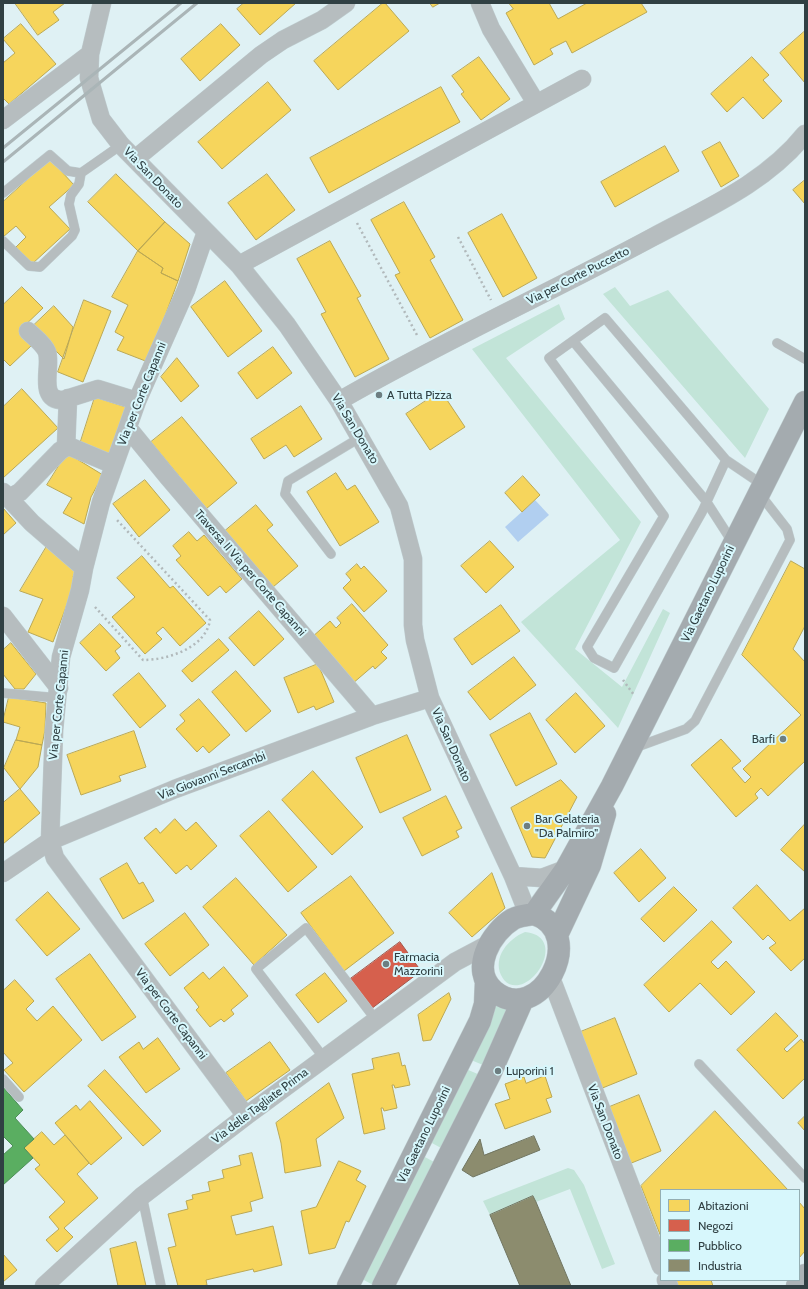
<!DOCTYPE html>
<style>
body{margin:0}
#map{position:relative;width:808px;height:1289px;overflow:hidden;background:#dff1f4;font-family:Cabin,sans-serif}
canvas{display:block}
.frame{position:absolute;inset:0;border:4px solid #304043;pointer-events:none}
.legend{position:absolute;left:660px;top:1189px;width:140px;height:92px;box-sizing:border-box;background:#d7f7fc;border:1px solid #94aeb2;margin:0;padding:5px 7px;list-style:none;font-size:12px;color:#304043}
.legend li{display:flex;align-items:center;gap:8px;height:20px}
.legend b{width:20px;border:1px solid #94aeb2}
</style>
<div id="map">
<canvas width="808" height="1289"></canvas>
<div class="frame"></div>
<ul class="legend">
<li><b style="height:11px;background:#f6d55c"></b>Abitazioni</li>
<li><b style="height:11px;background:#d6604d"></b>Negozi</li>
<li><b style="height:11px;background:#5aae61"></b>Pubblico</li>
<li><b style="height:11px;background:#8c8c6e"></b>Industria</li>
</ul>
</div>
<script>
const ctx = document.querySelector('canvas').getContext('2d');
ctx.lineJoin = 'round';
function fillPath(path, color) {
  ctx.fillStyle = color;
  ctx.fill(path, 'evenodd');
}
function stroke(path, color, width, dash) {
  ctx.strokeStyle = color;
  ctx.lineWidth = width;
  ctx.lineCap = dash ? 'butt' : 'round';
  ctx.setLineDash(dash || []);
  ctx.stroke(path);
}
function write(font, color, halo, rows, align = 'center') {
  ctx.font = font + ' Cabin,sans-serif';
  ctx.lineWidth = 4;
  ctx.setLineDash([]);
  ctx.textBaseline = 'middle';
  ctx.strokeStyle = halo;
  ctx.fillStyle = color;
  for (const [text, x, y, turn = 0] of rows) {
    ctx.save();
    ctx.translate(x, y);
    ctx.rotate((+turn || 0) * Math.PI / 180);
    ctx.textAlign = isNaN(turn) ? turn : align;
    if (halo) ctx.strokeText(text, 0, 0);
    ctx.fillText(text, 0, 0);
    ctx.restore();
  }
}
fillPath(new Path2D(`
 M615 287 630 306 668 290 769 409 745 458 603 294Z
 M559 304 565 319 506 358 641 522 575 649 622 687 663 609 670 613 618 728 521 622 620 540 472 349Z
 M525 932C568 936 534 995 509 984 505 982 503 979 501 975 493 957 508 939 525 932Z
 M495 1002 507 1008 483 1065 471 1060Z
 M466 1069 480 1075 443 1149 430 1142Z
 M423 1156 436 1163 375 1286 362 1279Z
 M568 1168 574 1170 584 1185 615 1264 602 1269 570 1189 536 1202 533 1196 490 1215 483 1201Z`), '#c2e4d8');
fillPath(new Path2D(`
 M535 500 549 515 518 542 505 527Z`), '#b1cff0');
const homes = new Path2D(`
 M15 3H65L53 12 59 20 38 35Z
 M244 3H296L260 35 237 9Z
 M383 3H385L409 31 338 90 314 61Z
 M430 3H440L433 7Z
 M509 3H549L558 19 587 3H641L647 12 572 53 566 41 550 49 553 54 534 65 506 13 513 9Z
 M21 24 56 64 9 104 3 98V63L15 53 3 39Z
 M221 24 240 45 200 81 181 59Z
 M805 31V83L780 53Z
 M479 57 510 99 481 120 461 94 464 92 452 76Z
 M752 57 769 75 763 80 782 101 763 119 743 97 727 112 711 94Z
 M268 82 291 110 222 169 198 142Z
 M441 87 460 122 329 193 310 158Z
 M720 142 739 176 721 187 702 152Z
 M665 146 679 171 615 207 601 182Z
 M50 159 74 185 49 207 70 229 32 264 16 247 26 237 16 226 3 237V202Z
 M116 174 165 222 138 251 88 202Z
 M267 174 295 210 256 240 228 203Z
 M805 180V204L793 190Z
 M404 202 435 257 430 260 463 320 430 338 395 275 400 273 371 220Z
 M502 214 537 278 503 297 468 233Z
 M165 222 190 244 178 281 161 273 163 268 138 251Z
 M330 241 361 296 357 298 389 359 355 377 321 314 326 312 297 259Z
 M138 251 163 268 161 273 178 281 148 362 117 350 124 337 115 332 128 305 112 297Z
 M225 281 262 331 228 357 191 307Z
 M22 287 43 308 19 331 32 345 10 366 3 359V305Z
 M84 300 111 311 83 382 58 372Z
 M54 306 73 327 64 359 32 327Z
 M273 347 292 373 257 399 238 373Z
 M177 358 199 386 181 402 161 377Z
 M22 389 58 428 3 478V407Z
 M441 391 465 427 430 450 406 414Z
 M95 397 129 408 114 455 80 444Z
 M301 406 322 439 294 457 286 445 264 459 251 439Z
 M182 417 237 483 206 509 151 442Z
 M67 453 103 475 91 497 84 524 63 513 72 498 47 485Z
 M336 473 347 490 355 485 379 522 340 546 307 492Z
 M523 476 540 495 522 512 505 493Z
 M145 480 170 510 139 537 113 504Z
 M256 505 273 525 267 530 298 566 273 587 225 531Z
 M3 508 16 523 3 535Z
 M189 532 197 541 204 535 242 579 226 593 220 586 208 596 176 560 181 556 173 546Z
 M490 541 514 567 486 593 461 566Z
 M47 546 77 569 73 577 75 578 72 591 53 642 28 632 43 599 20 591Z
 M142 556 170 588 173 586 206 623 180 646 163 627 156 633 162 639 145 654 112 617 135 597 117 578Z
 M791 561 805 569V626L793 649 805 662V761L768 796 761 788 755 794 758 798 736 817 691 765 721 739 741 761 732 768 745 783 751 777 743 769 801 715 742 655Z
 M357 564 361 569 364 566 387 591 364 612 343 588 351 580 346 574Z
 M352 604 388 645 381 652 387 658 375 669 373 666 352 684 311 638 330 621 336 628 341 623 337 618Z
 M501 605 520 631 472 665 454 639Z
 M259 611 284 639 254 666 229 638Z
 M100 624 121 646 115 651 120 658 106 671 80 643Z
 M219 639 229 650 192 682 182 671Z
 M11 643 36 674 24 689H15L3 674V650Z
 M514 657 536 685 490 720 468 692Z
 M318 664 334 702 316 710 314 706 298 713 284 678Z
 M236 671 271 711 246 732 212 692Z
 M139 673 166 706 140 728 113 695Z
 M576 693 605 726 575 753 546 720Z
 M9 697 46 703 45 730 42 745 16 740 20 727 3 722Z
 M199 699 230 735 209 753 203 746 197 752 176 729 185 721 180 715Z
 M530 713 557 764 516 786 490 735Z
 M134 731 146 767 119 776 121 781 81 795 67 755Z
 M407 735 431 790 380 813 356 758Z
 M16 740 42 745 38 767 20 789 4 768Z
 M313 771 363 827 332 855 282 800Z
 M561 780 577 797 545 858 532 857 511 808Z
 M20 789 40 813 3 844V803Z
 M446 796 462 828 456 831 459 837 422 856 403 818Z
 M269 811 317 867 288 892 240 836Z
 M175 819 186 831 196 822 217 846 191 870 187 865 176 874 144 838 156 828 160 833Z
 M805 824V872L781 850Z
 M641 849 666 878 639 902 614 873Z
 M127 863 139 884 143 882 154 901 123 919 100 879Z
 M492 873 505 908 472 937 449 913Z
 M351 876 394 933 344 971 301 913Z
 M236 878 287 935 254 965 203 907Z
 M757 885 790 921 805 908V958L791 971 769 948 776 943 768 935 763 940 733 908Z
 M674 887 697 910 664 942 641 919Z
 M48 892 80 929 47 956 16 920Z
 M185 913 209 945 170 976 145 944Z
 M712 921 732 942 711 962 718 969 726 961 755 992 731 1015 700 983 669 1012 644 985Z
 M90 954 136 1017 102 1041 56 979Z
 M224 967 248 996 231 1010 234 1014 224 1022 221 1019 210 1027 196 1010 199 1007 184 988 203 972 209 979Z
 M325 973 347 1001 318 1023 296 995Z
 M15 980 34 1001 26 1009 37 1021 53 1006 82 1040 24 1092 4 1070 13 1063 3 1052V991Z
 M449 993 451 999 431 1040 423 1041 418 1015Z
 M776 1013 798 1036 784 1049 787 1052 801 1039 805 1044V1078L783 1099 737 1050Z
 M615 1018 637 1074 600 1089 578 1033Z
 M158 1038 180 1069 146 1093 119 1057 139 1042 143 1049Z
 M270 1042 290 1070 246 1101 226 1073Z
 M399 1053 402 1066 405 1065 410 1085 395 1088 394 1085H392L397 1108 384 1111 383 1108H381L385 1129 364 1134 352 1074 374 1069 372 1059Z
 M105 1070 161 1131 143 1146 88 1086Z
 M545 1076 552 1097 546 1099 551 1112 505 1129 495 1104 510 1099 505 1084 524 1077 526 1083Z
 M329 1083 344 1118 316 1139 321 1166 285 1173 281 1143 276 1123Z
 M639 1095 661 1151 629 1164 607 1108Z
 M90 1101 122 1138 91 1165 55 1123 76 1105 80 1110Z
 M715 1111 788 1190H661V1237L641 1186Z
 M805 1116V1131L798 1123Z
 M42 1132 54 1145 65 1135 89 1163 77 1174 98 1198 64 1228 73 1237 57 1252 46 1240 59 1229 49 1217 65 1202 35 1169 40 1165 24 1148Z
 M252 1153 263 1198 250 1202 252 1211 231 1216 236 1235 273 1226 282 1265 254 1272 253 1269 206 1280 207 1285 202 1286H178L168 1248 176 1246 168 1214 188 1209 186 1201 193 1199 192 1195 210 1191 208 1182 224 1178 222 1170 241 1165 239 1156Z
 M339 1161 361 1171 356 1180 366 1186 349 1222 346 1221 335 1248 309 1254 301 1211 316 1207Z
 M799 1202 805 1209V1251L799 1258Z
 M136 1242 146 1286H118L110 1249Z
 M3 1254 17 1270 3 1282Z
 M680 1280H711L713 1286H676L674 1282Z`);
fillPath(homes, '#f6d55c');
stroke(homes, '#bba854', 1);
const shops = new Path2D(`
 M400 942 421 971 371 1009 349 980Z`);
fillPath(shops, '#d6604d');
stroke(shops, '#a4564a', 1);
const public = new Path2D(`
 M3 1087 23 1110 15 1118 34 1139 24 1148 33 1158 3 1185V1155L13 1146 3 1136Z`);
fillPath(public, '#5aae61');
stroke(public, '#4d8d58', 1);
const industry = new Path2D(`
 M534 1136 540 1150 473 1177 462 1170 480 1139 484 1155Z
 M533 1196 536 1202 571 1286H520L490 1215Z`);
fillPath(industry, '#8c8c6e');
stroke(industry, '#707561', 1);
const service = new Path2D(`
 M3 193 50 155 68 171 81 173 121 145
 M3 241 29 266 40 267 72 236 75 230 69 204 71 195 79 184 81 173
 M573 341 706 501 733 543
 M777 343 805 359
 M726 460 702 512 614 668 594 658 587 647 664 516 549 358 605 318 726 460 763 485
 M331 554 285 494 288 481 361 437
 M3 693 58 698
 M634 748 686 729 695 721 790 540 787 529 759 493
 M324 1058 256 969 306 928 376 1020
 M699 1064 805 1178
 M3 1079 19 1097
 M142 1196 161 1286`);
const minor = new Path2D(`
 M102 3 90 54 89 78 101 119 121 145 239 265 287 325 339 401 399 506 413 559V625L415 640 430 698 513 876 528 914
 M480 3 491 29 536 103
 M3 120 90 54
 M135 159 261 55 283 40 322 20 346 3
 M206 232 186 290 137 401 101 502 84 568 80 590 61 657 54 730 50 841 55 858 246 1116
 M239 265 582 79
 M28 331C34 337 44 344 47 352 52 367 37 400 63 400L98 389 137 401
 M339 401C441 342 549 293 653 237 707 208 766 183 805 134
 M128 428 168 477 372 716
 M66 447 68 398
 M3 492 32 523 84 568
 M9 498 20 492 60 451 66 447H71L114 465
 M3 616 59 688
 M3 873 50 841 175 789 372 716 430 698
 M513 876 542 878 566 869
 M551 978 661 1266
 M666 1280 669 1286
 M44 1286 142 1196 246 1116 455 962 489 944`);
const secondary = new Path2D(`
 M797 1286 805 1275`);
const primary = new Path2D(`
 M534 914 566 869 612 786 805 402
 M534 914C590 932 540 1029 494 991 469 970 491 932 513 919 519 916 527 915 534 914Z
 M557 935 590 865 605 814
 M348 1286 480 1021 485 1004 486 981
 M383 1286 490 1074 523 999`);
stroke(service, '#becccf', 10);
stroke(minor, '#becccf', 19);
stroke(secondary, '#becccf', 23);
stroke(primary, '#becccf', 23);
stroke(new Path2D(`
 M357 223 418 337
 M458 237 491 300
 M95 607 143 660C167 660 206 648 210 620L117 520
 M623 680 634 695`), '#b1b9bb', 2.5, [2, 3]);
stroke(service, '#b6bdbf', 9);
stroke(minor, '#b6bdbf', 18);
stroke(secondary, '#abb3b6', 22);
stroke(primary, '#a4abaf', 22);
stroke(new Path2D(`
 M3 148 181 3
 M3 162 197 3`), '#aab5b7', 3);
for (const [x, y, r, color] of [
 [379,395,4,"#6d7e81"],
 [783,739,4,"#6d7e81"],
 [527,826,4,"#6d7e81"],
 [386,964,4,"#6d7e81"],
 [498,1071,4,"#6d7e81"]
]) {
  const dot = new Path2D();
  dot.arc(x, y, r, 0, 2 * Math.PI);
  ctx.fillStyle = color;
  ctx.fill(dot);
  stroke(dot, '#d7f7fc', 1.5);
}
write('12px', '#304043', '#d7f7fc', [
 ["Via San Donato",153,178,46],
 ["Via per Corte Puccetto",578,276,-27],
 ["Via per Corte Capanni",142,394,-68],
 ["Via San Donato",355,429,59],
 ["Traversa II Via per Corte Capanni",250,573,49],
 ["Via Gaetano Luporini",708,594,-64],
 ["Via per Corte Capanni",59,705,-84],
 ["Via San Donato",451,745,66],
 ["Via Giovanni Sercambi",212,776,-21],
 ["Via per Corte Capanni",171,1014,53],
 ["Via delle Tagliate Prima",260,1106,-37],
 ["Via San Donato",605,1122,69],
 ["Via Gaetano Luporini",424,1135,-64]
]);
write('12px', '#304043', '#d7f7fc', [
 ["A Tutta Pizza",387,395],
 ["Barfi",775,739,"right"],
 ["Bar Gelateria",535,819],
 ["\"Da Palmiro\"",535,833],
 ["Farmacia",394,957],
 ["Mazzorini",394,971],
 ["Luporini 1",506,1071]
], 'left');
</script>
